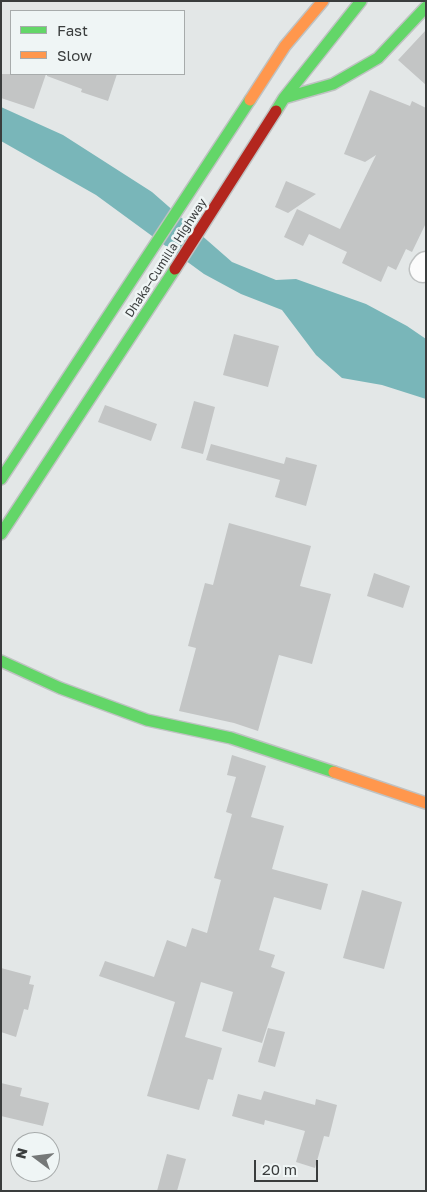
<!DOCTYPE html>
<meta charset="utf-8">
<style>
body{margin:0}
#map{position:relative;width:427px;height:1192px;overflow:hidden;background:#e3e7e7;font-family:"Golos Text",sans-serif}
canvas{display:block}
.frame{position:absolute;inset:0;border:2px solid #3a3d3d;pointer-events:none}
.legend{position:absolute;left:10px;top:10px;width:175px;height:65px;box-sizing:border-box;background:#eff5f5;border:1px solid #a7abab;margin:0;padding:6px 9px;list-style:none;font-size:15px;color:#3a3d3d}
.legend li{display:flex;align-items:center;gap:10px;height:25px}
.legend b{width:25px;border:1px solid #a7abab}
.north{position:absolute;left:10px;top:1132px;width:50px;height:50px;box-sizing:border-box;background:#eff5f5;border:1px solid #a7abab;border-radius:50%;rotate:285deg;font-size:14px;font-weight:700;line-height:20px;text-align:center;color:#3a3d3d}
.north::after{content:'';display:block;margin:auto;width:18px;height:22px;background:#757878;clip-path:polygon(50% 0,100% 100%,50% 72%,0 100%)}
.scale{position:absolute;left:254px;top:1160px;width:64px;height:22px;box-sizing:border-box;border:2px solid #3a3d3d;border-top:0;padding-left:6px;font-size:15px;line-height:18px;white-space:nowrap;color:#3a3d3d;-webkit-text-stroke:4px #eff5f5;paint-order:stroke}
</style>
<div id="map">
<canvas width="427" height="1192"></canvas>
<div class="frame"></div>
<ul class="legend">
<li><b style="height:6px;background:#63d668"></b>Fast</li>
<li><b style="height:6px;background:#ff974d"></b>Slow</li>
</ul>
<div class="north">N</div>
<div class="scale">20 m</div>
</div>
<script>
const ctx = document.querySelector('canvas').getContext('2d');
ctx.lineJoin = 'round';
function fillPath(path, color) {
  ctx.fillStyle = color;
  ctx.fill(path, 'evenodd');
}
function stroke(path, color, width, dash) {
  ctx.strokeStyle = color;
  ctx.lineWidth = width;
  ctx.lineCap = dash ? 'butt' : 'round';
  ctx.setLineDash(dash || []);
  ctx.stroke(path);
}
function write(font, color, halo, rows, align = 'center') {
  ctx.font = font + ' "Golos Text",sans-serif';
  ctx.lineWidth = 5;
  ctx.setLineDash([]);
  ctx.textBaseline = 'middle';
  ctx.strokeStyle = halo;
  ctx.fillStyle = color;
  for (const [text, x, y, turn = 0] of rows) {
    ctx.save();
    ctx.translate(x, y);
    ctx.rotate((+turn || 0) * Math.PI / 180);
    ctx.textAlign = isNaN(turn) ? turn : align;
    if (halo) ctx.strokeText(text, 0, 0);
    ctx.fillText(text, 0, 0);
    ctx.restore();
  }
}
fillPath(new Path2D(`
 M1 107 63 135 152 192 232 262 276 280 296 279 366 304 407 326 426 339V399L382 385 342 378 316 355 282 310 241 294 204 274 96 195 1 141Z`), '#79b6b9');
fillPath(new Path2D(`
 M426 30V85L398 60Z
 M1 74H46L34 109 1 98Z
 M47 74H117L108 101 81 92 82 89 47 76Z
 M370 90 410 106 412 101 426 108V223L412 252 406 249 396 270 388 266 381 282 342 263 347 252 309 234 303 246 284 237 297 209 340 229 376 155 365 162 344 154Z
 M286 181 316 194 288 213 275 207Z
 M234 334 279 346 268 387 223 375Z
 M194 401 215 407 203 454 181 448Z
 M105 405 157 424 151 441 98 422Z
 M211 444 284 464 286 457 317 465 306 506 275 497 280 480 206 460Z
 M229 523 311 546 300 586 331 594 312 664 279 655 258 731 234 723 179 711 196 648 188 646 205 583 213 585Z
 M374 573 410 586 403 608 367 596Z
 M232 755 266 766 251 817 284 826 272 869 328 884 321 910 274 897 259 950 275 955 271 967 285 972 262 1043 222 1031 233 992 201 982 185 1037 222 1048 213 1080 208 1079 199 1110 147 1096 175 1002 99 976 105 961 154 977 167 940 186 947 192 928 207 933 221 880 214 878 232 814 226 812 236 777 227 775Z
 M362 890 402 902 384 969 343 958Z
 M1 968 31 976 29 984 34 985 28 1010 24 1009 16 1037 1 1032Z
 M268 1028 285 1032 275 1067 258 1062Z
 M1 1083 22 1088 20 1096 49 1103 43 1126 1 1116Z
 M264 1091 315 1105 316 1099 337 1105 329 1137 324 1136 315 1168 296 1162 305 1131 265 1120 264 1125 232 1116 238 1094 261 1100Z
 M167 1154 186 1159 177 1191H157Z`), '#c3c5c5');
const street = new Path2D(`
 M423 269 426 265`);
const fast = new Path2D(`
 M284 98 333 84 378 58 426 7
 M276 111 284 98 361 1
 M1 479 250 100
 M1 534 175 269
 M1 661 60 688 147 720 231 738 334 772`);
const slow = new Path2D(`
 M250 100 285 46 323 1
 M334 772 426 803`);
const jam = new Path2D(`
 M175 269 276 111`);
stroke(street, '#bfc2c2', 29);
stroke(fast, '#bfc2c2', 14);
stroke(slow, '#bfc2c2', 14);
stroke(jam, '#bfc2c2', 14);
stroke(street, '#fbfbfb', 26);
stroke(fast, '#63d668', 11);
stroke(slow, '#ff974d', 11);
stroke(jam, '#b3261e', 11);
write('12px', '#3a3d3d', '#eff5f5', [
 ["Dhaka–Cumilla Highway",166,258,-57]
]);
</script>
